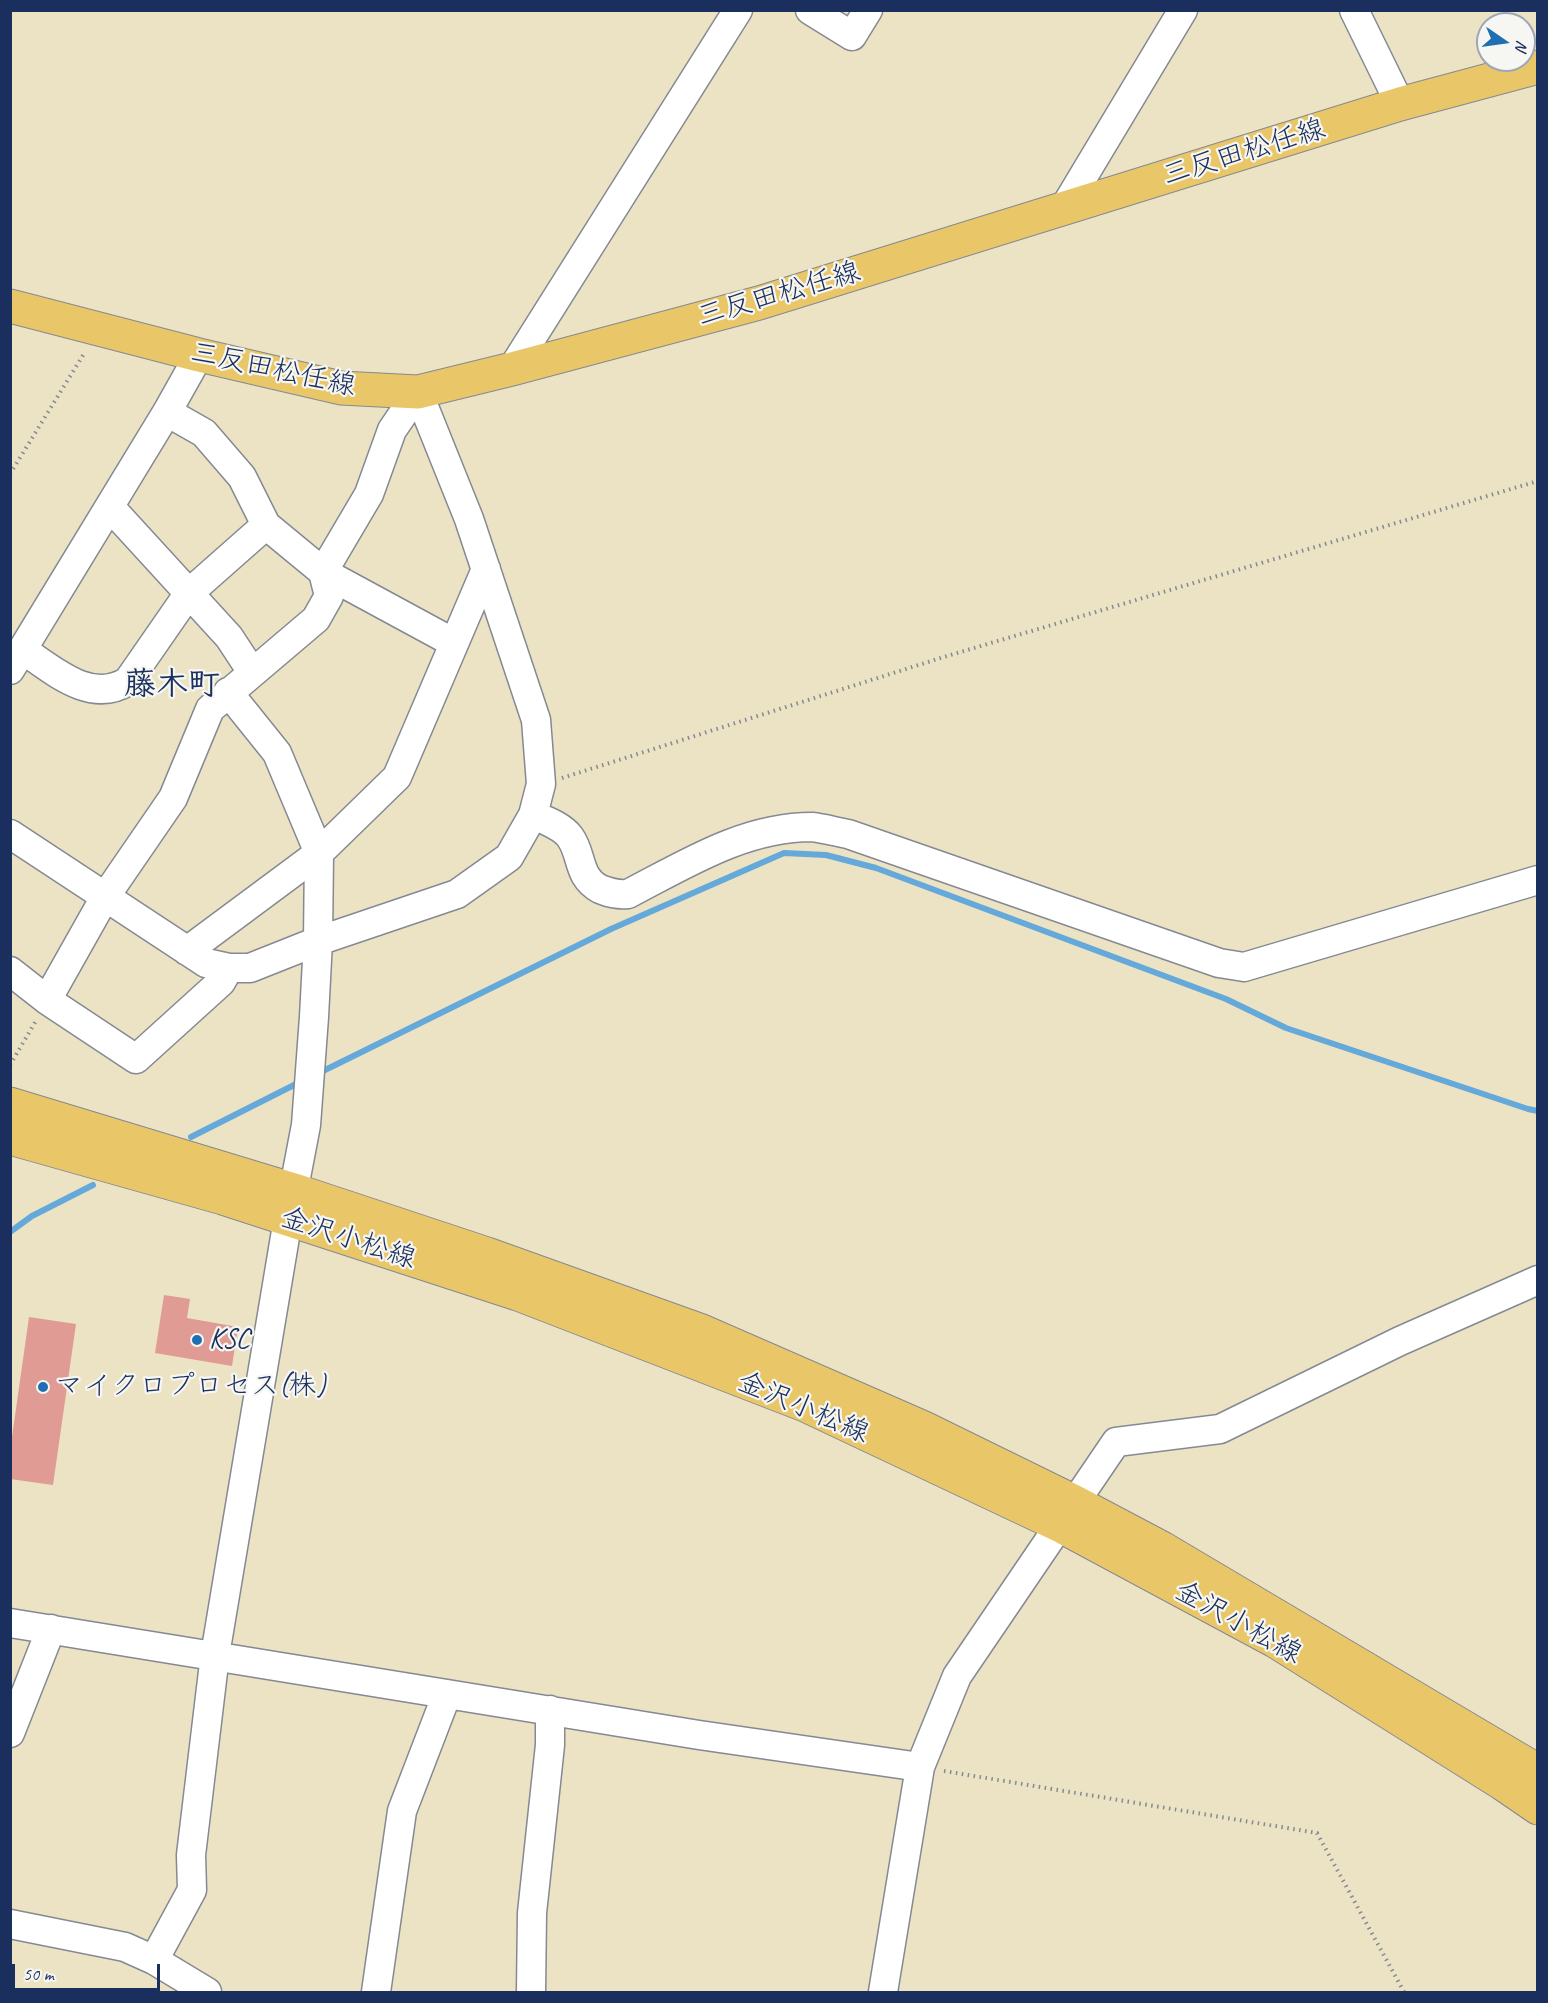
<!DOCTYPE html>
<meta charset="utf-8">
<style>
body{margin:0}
#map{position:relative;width:1548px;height:2003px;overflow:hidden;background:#ece3c5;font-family:Caveat,sans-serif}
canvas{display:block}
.frame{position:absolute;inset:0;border:12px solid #1b2f5e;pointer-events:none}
.north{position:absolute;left:1476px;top:12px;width:60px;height:60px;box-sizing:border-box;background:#f6f6f2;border:2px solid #9ea6b7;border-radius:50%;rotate:103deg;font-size:16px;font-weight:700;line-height:24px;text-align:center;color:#1b2f5e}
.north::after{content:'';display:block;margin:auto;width:21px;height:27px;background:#1f6fb2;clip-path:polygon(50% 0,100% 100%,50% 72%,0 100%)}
.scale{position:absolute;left:12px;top:1964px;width:148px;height:27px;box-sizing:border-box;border:3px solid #1b2f5e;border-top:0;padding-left:8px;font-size:18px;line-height:21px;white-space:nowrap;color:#1b2f5e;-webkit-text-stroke:4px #f6f6f2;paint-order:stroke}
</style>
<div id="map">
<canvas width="1548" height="2003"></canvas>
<div class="frame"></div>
<div class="north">N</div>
<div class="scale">50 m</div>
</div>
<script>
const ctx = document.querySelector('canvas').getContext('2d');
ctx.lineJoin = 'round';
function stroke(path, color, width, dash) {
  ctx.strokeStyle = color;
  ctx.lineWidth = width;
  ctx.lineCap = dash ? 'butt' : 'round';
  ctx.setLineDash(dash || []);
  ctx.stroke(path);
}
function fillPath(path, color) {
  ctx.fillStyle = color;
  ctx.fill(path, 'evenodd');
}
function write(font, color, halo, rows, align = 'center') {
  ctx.font = font + ' Caveat,"Klee One",sans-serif';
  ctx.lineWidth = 4.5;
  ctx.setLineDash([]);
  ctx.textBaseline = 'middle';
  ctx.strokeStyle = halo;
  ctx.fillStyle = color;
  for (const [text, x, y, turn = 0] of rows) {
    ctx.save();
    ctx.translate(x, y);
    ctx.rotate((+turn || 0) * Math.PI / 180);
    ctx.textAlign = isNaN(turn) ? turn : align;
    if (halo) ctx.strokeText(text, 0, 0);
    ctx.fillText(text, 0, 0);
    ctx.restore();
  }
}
stroke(new Path2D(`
 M319 1073 611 929 784 853 826 855 876 868 1226 999 1286 1028 1528 1109 1538 1111
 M191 1137 302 1081
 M10 1232 32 1216 93 1185`), '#64a9da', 6);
fillPath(new Path2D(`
 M164 1295 190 1299 187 1318 238 1327 232 1366 155 1353Z
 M29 1317 76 1324 53 1485 10 1479V1451Z`), '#e09b94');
const minor = new Path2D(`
 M810 10 852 36 868 10
 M1354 10 1400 104
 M1063 210 1183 10
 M512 369 738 10
 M167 412 204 433 242 477 266 525 323 572 454 643
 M110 507 229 637 252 672
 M23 650C53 670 91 705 128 681L189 593 266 525
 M10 670 167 412 199 355
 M533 815C545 820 562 826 570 837 583 855 577 877 600 889 610 893 617 895 628 894 686 864 744 827 812 827 823 828 836 832 848 834L1219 963 1244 967 1538 880
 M10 834 206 963 229 968H250L318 941 457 894 509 857 533 815 541 784 536 720 469 519 418 392
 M187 951 319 853 397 777 486 569
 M10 971 47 1000 136 1059 221 982 229 968
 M47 1000 105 897 173 798 210 709 316 619 329 596 323 572 369 494 392 430 418 392
 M10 1623 699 1735 920 1767
 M10 1733 51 1629
 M10 1924 125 1947 154 1960 207 1992
 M154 1960 192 1890 191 1855 215 1655 288 1219 306 1125 314 1017 318 941 319 853 277 753 228 692
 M376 1992 402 1811 447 1694
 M531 1992 532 1913 550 1745V1710
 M883 1992 920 1767 957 1676 1116 1442 1220 1429 1400 1341 1538 1280`);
const major = new Path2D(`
 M10 306 199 355 341 388 418 392 512 369 759 303 1400 104 1538 67
 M10 1104 294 1190 487 1254 702 1331 922 1427 1075 1502 1162 1548 1538 1771
 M10 1138 223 1198 518 1294 805 1405 1059 1525 1275 1641 1503 1784 1538 1808`);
stroke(minor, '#848992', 31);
stroke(major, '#848992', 35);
stroke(new Path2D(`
 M10 474 85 352
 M562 778 947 656 1538 481
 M10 1065 37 1019
 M944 1771 1317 1833 1404 1992`), '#848992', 4, [1.5, 4.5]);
stroke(minor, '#fff', 28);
stroke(major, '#e9c769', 33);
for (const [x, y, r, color] of [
 [197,1340,6,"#1f6fb2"],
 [43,1387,6,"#1f6fb2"]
]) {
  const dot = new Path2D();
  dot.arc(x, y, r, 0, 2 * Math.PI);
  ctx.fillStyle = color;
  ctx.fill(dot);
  stroke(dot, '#f6f6f2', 2);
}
write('28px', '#1b2f5e', '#f6f6f2', [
 ["三反田松任線",1244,153,-17],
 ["三反田松任線",779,295,-16],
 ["三反田松任線",273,370,12],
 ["金沢小松線",348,1239,18],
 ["金沢小松線",803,1408,23],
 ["金沢小松線",1238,1623,29]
]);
write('28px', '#1b2f5e', '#f6f6f2', [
 ["KSC",209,1340],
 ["マイクロプロセス(株)",55,1387]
], 'left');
write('bold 32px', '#1b2f5e', '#f6f6f2', [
 ["藤木町",172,686]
]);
</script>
